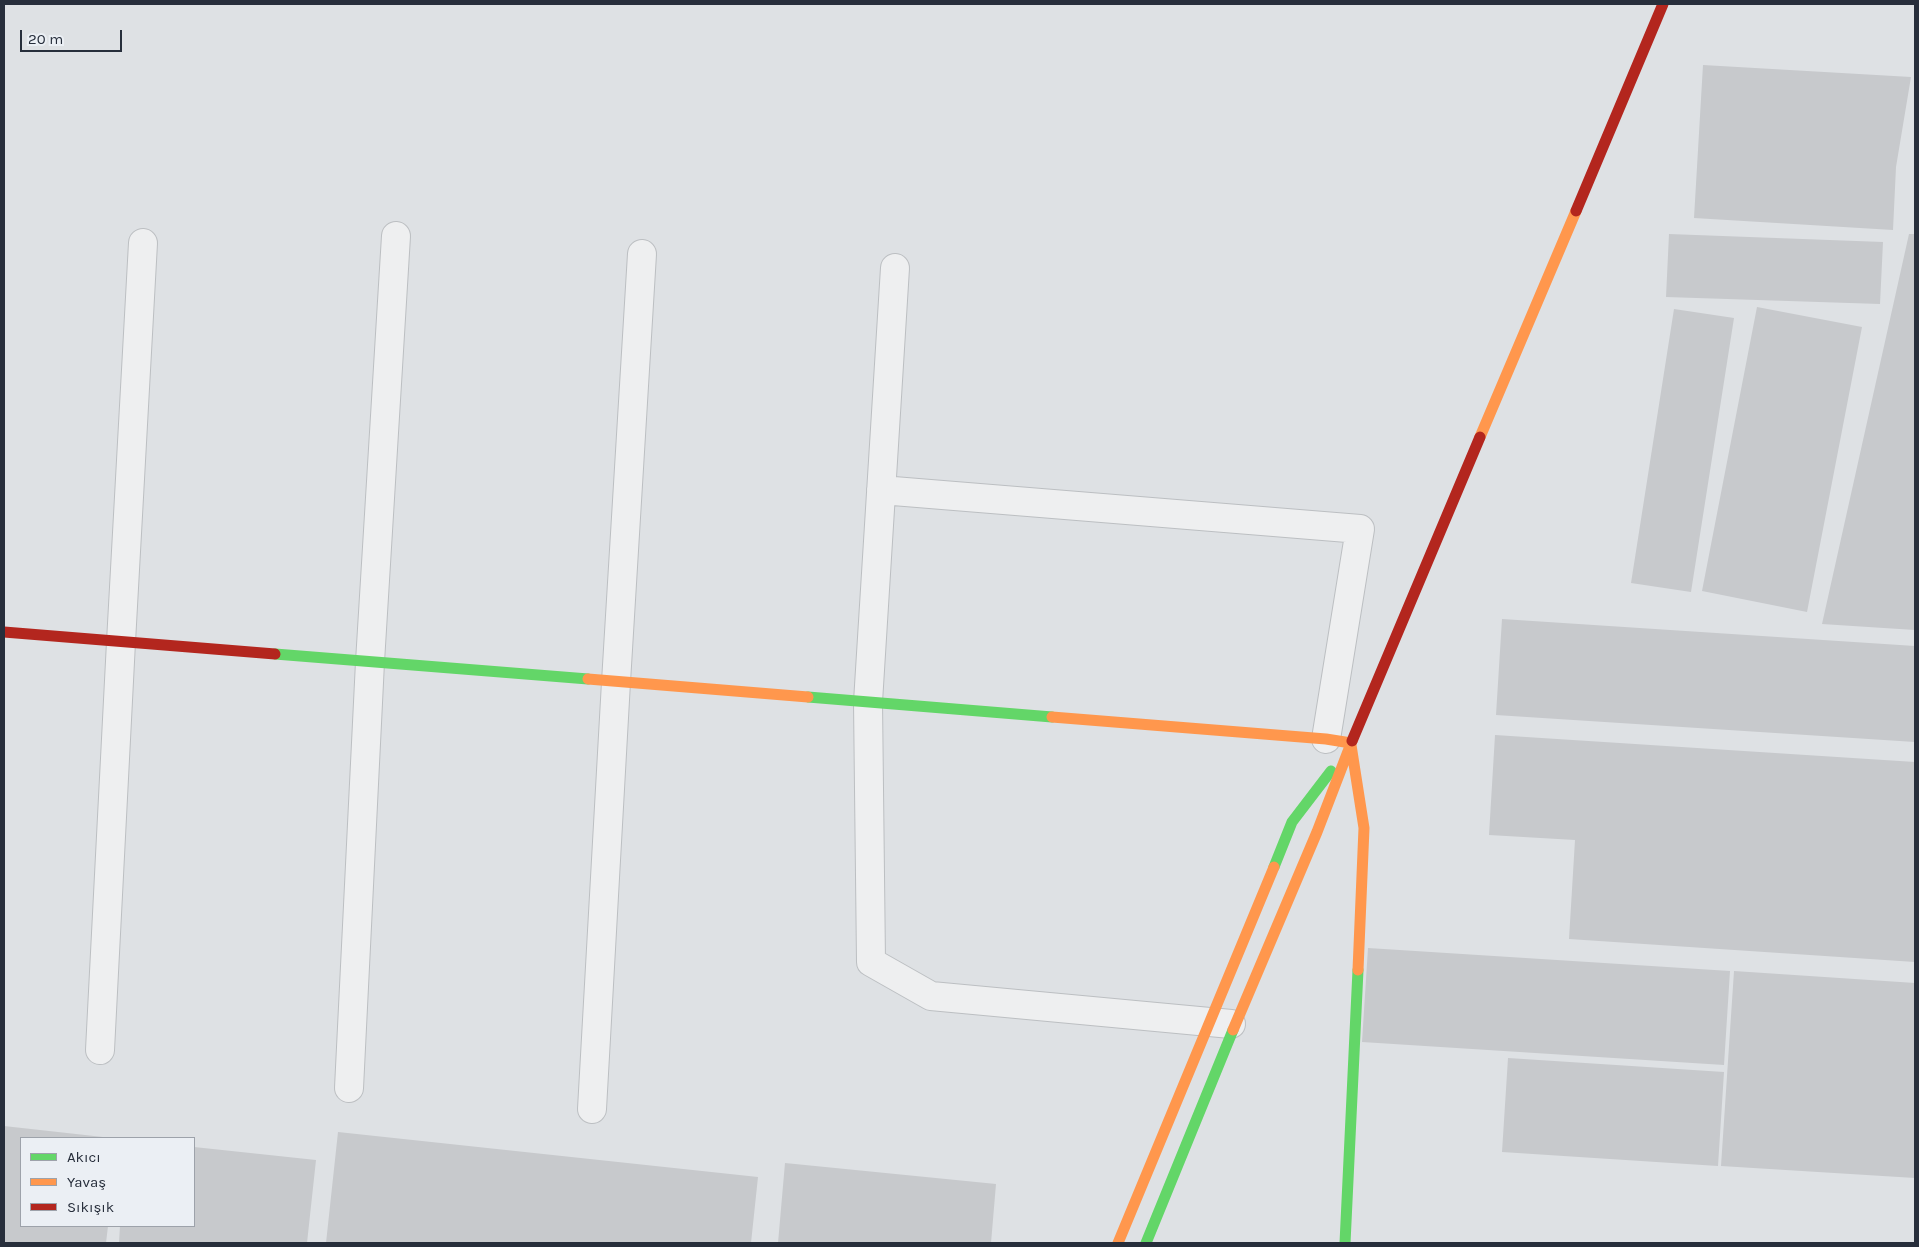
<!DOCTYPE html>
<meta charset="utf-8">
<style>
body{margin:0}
#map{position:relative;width:1919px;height:1247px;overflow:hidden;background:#dee1e4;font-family:Karla,sans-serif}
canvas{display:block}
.frame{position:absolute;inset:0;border:5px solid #272e3b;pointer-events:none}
.legend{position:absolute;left:20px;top:1137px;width:175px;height:90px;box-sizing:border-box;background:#ebeff4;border:1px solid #9da2aa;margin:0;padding:6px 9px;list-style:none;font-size:15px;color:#272e3b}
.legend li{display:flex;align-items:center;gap:10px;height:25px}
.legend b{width:25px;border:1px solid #9da2aa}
.scale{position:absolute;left:20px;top:30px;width:102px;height:22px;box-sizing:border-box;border:2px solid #272e3b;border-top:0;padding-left:6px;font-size:15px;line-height:18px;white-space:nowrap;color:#272e3b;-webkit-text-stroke:4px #ebeff4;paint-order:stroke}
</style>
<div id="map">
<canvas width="1919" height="1247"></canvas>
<div class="frame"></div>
<ul class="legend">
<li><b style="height:6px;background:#63d668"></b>Akıcı</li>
<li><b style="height:6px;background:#ff974d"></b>Yavaş</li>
<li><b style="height:6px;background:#b3261e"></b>Sıkışık</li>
</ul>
<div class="scale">20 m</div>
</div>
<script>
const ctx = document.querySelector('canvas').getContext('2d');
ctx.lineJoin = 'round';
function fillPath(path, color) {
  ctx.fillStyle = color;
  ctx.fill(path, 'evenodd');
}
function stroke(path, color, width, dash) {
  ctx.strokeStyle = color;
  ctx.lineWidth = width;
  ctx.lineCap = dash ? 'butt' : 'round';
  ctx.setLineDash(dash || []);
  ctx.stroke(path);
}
fillPath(new Path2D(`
 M1703 65 1911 77 1896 167 1893 230 1694 218Z
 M1669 234 1883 242 1880 304 1666 297Z
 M1909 234H1915V630L1822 624Z
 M1757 307 1862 327 1807 612 1702 591Z
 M1674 309 1734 318 1691 592 1631 583Z
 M1502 619 1915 646V742L1496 715Z
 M1495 735 1915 762V962L1569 939 1575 840 1489 835Z
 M1368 948 1730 971 1724 1065 1362 1042Z
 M1734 971 1915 983V1178L1721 1166Z
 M1508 1058 1724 1072 1718 1166 1502 1152Z
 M4 1126 103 1137 21 1138V1226H108L106 1243H4Z
 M338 1132 758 1177 751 1243H326Z
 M194 1147 316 1160 307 1243H119L120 1226H194Z
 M785 1163 996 1184 991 1243H778Z`), '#c7c9cc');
const street = new Path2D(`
 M895 268 868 702 871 962 931 996 1231 1024
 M881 490 1360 529 1326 739
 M100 1050 121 642 143 243
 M349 1088 370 662 396 236
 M592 1109 616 682 642 254`);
stroke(street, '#bcbfc2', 30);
stroke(street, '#eeeff0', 28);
stroke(new Path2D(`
 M275 654 588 679
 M808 697 1052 717
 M1274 867 1292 822 1331 771
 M1146 1243 1233 1030
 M1345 1243 1358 970`), '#63d668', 11);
stroke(new Path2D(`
 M1480 437 1576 211
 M588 679 808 697
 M1052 717 1326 739 1351 743
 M1351 745 1364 828 1358 970
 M1233 1030 1317 832 1352 741
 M1118 1243 1274 867`), '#ff974d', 11);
stroke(new Path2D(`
 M1576 211 1663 4
 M4 632 275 654
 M1352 741 1480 437`), '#b3261e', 11);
</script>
